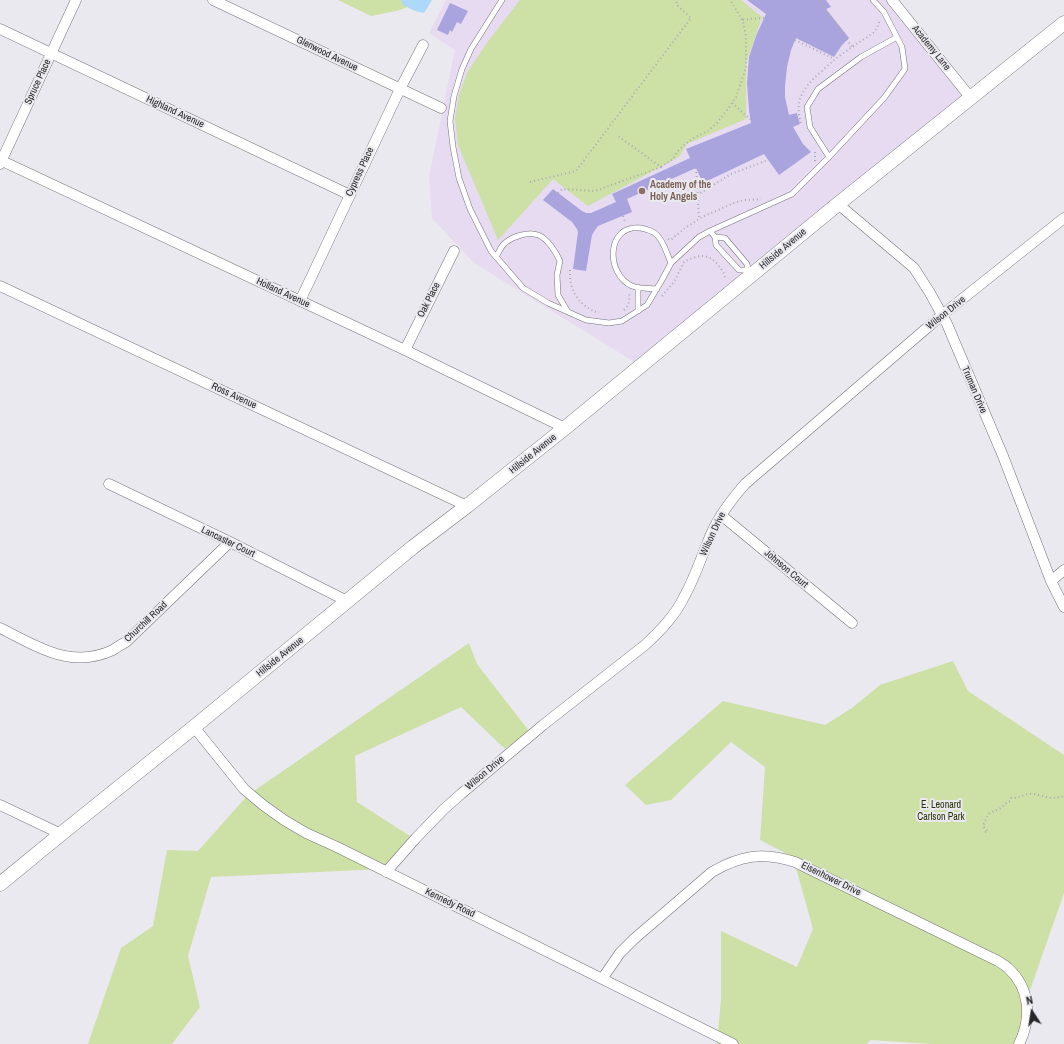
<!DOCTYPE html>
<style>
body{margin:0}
#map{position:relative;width:1064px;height:1044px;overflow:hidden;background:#eae9ef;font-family:"Archivo Narrow",sans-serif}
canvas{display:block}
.north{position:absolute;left:1012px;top:992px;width:40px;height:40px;-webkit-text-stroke:3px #eae9ef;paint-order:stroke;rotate:348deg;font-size:11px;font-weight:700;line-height:16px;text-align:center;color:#272628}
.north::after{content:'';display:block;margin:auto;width:14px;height:18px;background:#272628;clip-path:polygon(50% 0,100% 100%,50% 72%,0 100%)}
</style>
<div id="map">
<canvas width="1064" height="1044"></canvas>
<div class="north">N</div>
</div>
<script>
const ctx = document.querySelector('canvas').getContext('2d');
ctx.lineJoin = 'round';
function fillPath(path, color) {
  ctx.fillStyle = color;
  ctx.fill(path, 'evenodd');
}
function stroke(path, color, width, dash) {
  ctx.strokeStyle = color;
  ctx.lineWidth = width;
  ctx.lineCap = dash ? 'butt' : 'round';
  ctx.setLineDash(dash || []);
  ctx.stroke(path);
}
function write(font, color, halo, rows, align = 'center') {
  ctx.font = font + ' "Archivo Narrow",sans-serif';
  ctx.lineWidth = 4;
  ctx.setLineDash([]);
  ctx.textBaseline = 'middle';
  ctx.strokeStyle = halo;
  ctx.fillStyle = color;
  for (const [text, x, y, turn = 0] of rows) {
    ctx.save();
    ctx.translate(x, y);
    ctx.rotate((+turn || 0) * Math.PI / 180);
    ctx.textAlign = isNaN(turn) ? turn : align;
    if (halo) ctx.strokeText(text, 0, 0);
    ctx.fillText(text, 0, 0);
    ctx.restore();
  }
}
fillPath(new Path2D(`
 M446 0H892L970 97 641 366 474 263 432 218 429 177 455 50 429 33Z`), '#e6dbf0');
fillPath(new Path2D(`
 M338 0H429L396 11 371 16Z
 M520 0H741L762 17 746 63V119L687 144 679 157 588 206 553 179 498 240 458 145 455 118 459 95 468 71 489 40Z
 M469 643 477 664 529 731 505 749 461 707 355 756 357 802 410 836 383 869 211 877 188 956 200 1007 172 1044H88L121 948 153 926 167 850 198 851 248 795Z
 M953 661 968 691 1064 755V893L1028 996 1021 1044H932L870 1040 867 1044H717L721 999V931L797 967 813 929 793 857 760 840 765 767 731 742 671 800 646 805 625 785 723 701 825 725 852 708 880 685Z`), '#cde0a5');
fillPath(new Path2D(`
 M401 0H432L424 13 415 11 403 5Z`), '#acd8fa');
fillPath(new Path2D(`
 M747 0H826L831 7 826 9 849 38 842 45 834 57 796 38 791 50 787 67 785 86V97L789 115 797 113 800 124 793 127 803 144 811 152 779 175 764 154 703 183 696 168 627 199 632 212 598 226 595 230 592 235 586 271 573 269 578 232 577 229 572 222 543 200 553 189 582 211 586 213H591L616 202 612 194 690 158 686 149 751 123 749 110 747 83 749 57 756 36 766 14Z
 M450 3 468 11 461 24 457 22 452 32 450 30 448 35 437 30Z`), '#a9a4dd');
const lane = new Path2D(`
 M502 0 471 49 462 69 454 96 450 121 453 147 459 178 470 209 491 251 523 288 548 303 586 320 609 323 622 321 647 305 662 280 671 263 699 237 710 231 715 237 716 245 739 270H748L747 264 725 238 715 237
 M829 157 810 127 807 107 818 89 861 57 897 37
 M710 231 792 194 829 157 884 98 905 69 902 47 884 12 873 0
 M496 257C499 252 501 246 505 243 512 237 528 231 538 235 547 238 556 252 560 261L557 275 558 295 568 312
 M657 289C649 288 640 289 632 286 606 275 605 224 641 228 646 229 653 231 657 235 664 242 667 254 671 263
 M638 311V287`);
const street = new Path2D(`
 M213 0 441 108
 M892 0 970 97 964 101
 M0 29 350 195
 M0 160 405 350 565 428
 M0 164 76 0
 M838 204 914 268 930 293 947 324 1003 456 1051 581 1064 607
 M0 286 467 506
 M300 301 400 89 423 45
 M405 350 454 251
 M109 484 230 542 347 601
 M721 515 852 623
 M1051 581 1064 570
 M0 628C37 646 70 670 113 650 117 647 122 644 126 642L230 542
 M194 727 244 789 263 805 284 820 306 833 337 847 733 1044
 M0 805 61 834
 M386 872 416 838 444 809 461 794 543 725 645 645C660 631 675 616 684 597 696 576 702 554 712 532 720 514 732 499 745 484L942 315 1064 218
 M602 979 620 953 634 939 712 872C741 855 762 852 795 862L998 961C1001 963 1005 965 1008 968 1030 988 1032 1018 1019 1044`);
const secondary = new Path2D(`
 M0 884 61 834 194 727 413 547 467 506 565 428 838 204 1064 23`);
stroke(lane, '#747378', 6);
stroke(street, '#747378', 11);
stroke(secondary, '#747378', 15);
stroke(new Path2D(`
 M819 0 852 47
 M743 20 750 19 764 18
 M795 40 834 59
 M732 103 751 120
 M801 123C793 98 806 85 823 70 838 55 856 45 873 33L877 28 880 20
 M815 161V149
 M661 167 673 159 677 152 683 146 692 139 709 130 717 123 730 106 736 97 746 68V36L743 21 730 0
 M696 168 699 219
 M530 182 576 171 691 18 677 5 676 0
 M558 193 562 189 595 191 661 167 618 136
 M697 195 731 174 768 160
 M623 216 625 222
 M668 239 670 240 672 239 685 228 704 216 734 203 744 200 761 199
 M570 270C570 276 570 282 572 287 576 300 586 309 599 313
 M662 296 674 282 684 262C689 259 697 256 703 256 713 256 724 270 725 278
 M624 310C629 305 630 300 629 293
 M985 832 988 831 983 826 988 814 1001 808 1006 803 1010 801 1011 798C1018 799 1023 794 1029 794 1036 793 1044 797 1051 798 1056 798 1060 796 1064 797`), '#abaaaf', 2, [1, 3]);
stroke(lane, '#fff', 5);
stroke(street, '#fff', 10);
stroke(secondary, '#fff', 14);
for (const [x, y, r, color] of [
 [642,191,4,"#8d6e63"]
]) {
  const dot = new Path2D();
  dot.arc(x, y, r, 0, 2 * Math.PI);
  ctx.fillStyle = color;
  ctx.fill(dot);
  stroke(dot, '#eae9ef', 1.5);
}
write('10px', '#272628', '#eae9ef', [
 ["Academy Lane",931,48,51],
 ["Glenwood Avenue",327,54,26],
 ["Spruce Place",38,82,-65],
 ["Highland Avenue",175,112,25],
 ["Cypress Place",360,172,-65],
 ["Hillside Avenue",783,249,-40],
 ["Holland Avenue",283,293,25],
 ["Oak Place",429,300,-63],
 ["Wilson Drive",946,313,-39],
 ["Truman Drive",974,390,67],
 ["Ross Avenue",234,396,25],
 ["Hillside Avenue",533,454,-39],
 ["Wilson Drive",713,534,-65],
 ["Lancaster Court",228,542,26],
 ["Johnson Court",786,569,40],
 ["Churchill Road",146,622,-43],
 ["Hillside Avenue",280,657,-39],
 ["Wilson Drive",485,773,-40],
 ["Eisenhower Drive",831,879,26],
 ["Kennedy Road",450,903,26]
]);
write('bold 10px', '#785e54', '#eae9ef', [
 ["Academy of the",650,185],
 ["Holy Angels",650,197]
], 'left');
write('10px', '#283305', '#eae9ef', [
 ["E. Leonard",941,805],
 ["Carlson Park",941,817]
]);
</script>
